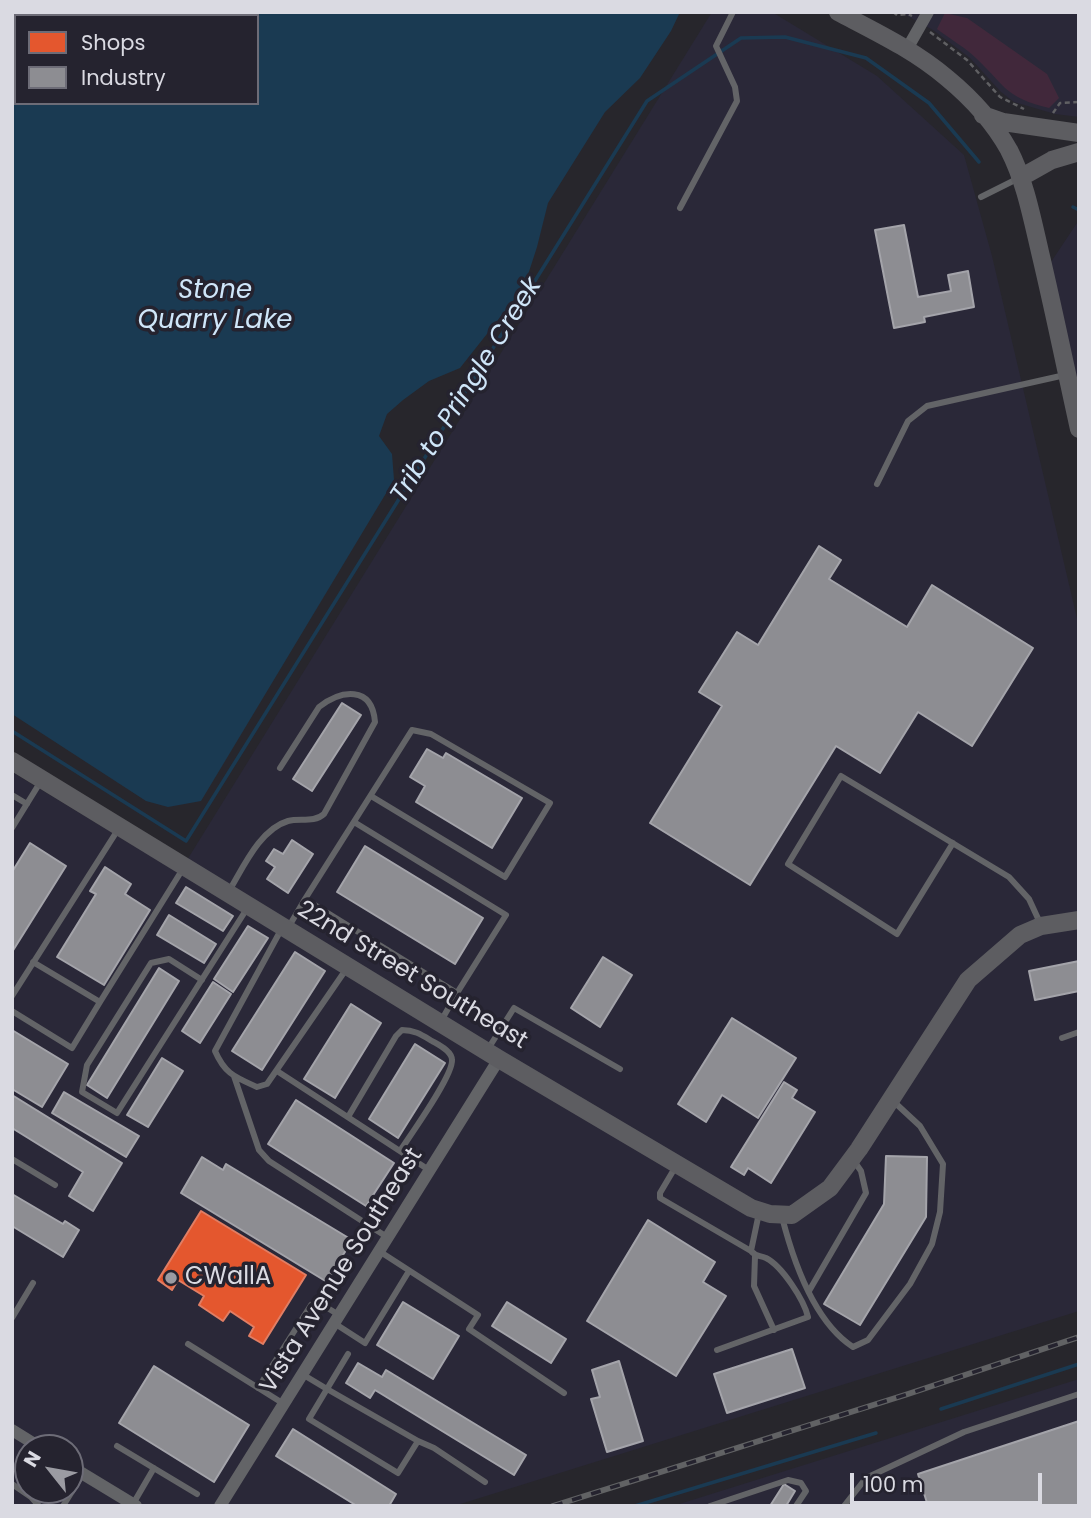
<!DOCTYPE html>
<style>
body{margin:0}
#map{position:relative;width:1091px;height:1518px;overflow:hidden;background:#27262c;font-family:Poppins,sans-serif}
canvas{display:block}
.frame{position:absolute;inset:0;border:14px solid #dadae2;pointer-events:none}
.legend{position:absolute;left:14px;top:14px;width:245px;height:91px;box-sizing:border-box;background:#25232f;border:2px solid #6d6c77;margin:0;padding:9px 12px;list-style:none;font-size:21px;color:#dadae2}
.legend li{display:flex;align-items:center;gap:14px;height:35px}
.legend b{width:35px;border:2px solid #6d6c77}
.north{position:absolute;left:14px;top:1434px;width:70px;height:70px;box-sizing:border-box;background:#25232f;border:2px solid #6d6c77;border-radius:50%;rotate:301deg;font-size:19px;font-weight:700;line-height:28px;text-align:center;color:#dadae2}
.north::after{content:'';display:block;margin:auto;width:24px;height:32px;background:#9b9ba2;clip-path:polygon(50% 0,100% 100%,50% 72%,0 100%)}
.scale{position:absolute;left:850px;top:1473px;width:192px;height:32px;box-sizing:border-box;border:4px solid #dadae2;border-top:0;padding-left:9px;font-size:21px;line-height:24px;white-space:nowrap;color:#dadae2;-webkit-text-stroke:5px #25232f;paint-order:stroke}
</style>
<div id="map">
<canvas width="1091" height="1518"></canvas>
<div class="frame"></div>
<ul class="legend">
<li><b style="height:19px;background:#e4572e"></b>Shops</li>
<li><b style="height:19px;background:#8d8d92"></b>Industry</li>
</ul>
<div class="north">N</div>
<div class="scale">100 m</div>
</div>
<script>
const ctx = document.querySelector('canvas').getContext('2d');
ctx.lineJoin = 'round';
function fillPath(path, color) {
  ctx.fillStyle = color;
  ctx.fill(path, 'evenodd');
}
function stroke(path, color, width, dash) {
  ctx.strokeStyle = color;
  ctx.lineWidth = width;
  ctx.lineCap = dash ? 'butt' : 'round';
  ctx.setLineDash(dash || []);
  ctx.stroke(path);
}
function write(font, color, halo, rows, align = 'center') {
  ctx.font = font + ' Poppins,sans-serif';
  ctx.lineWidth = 7;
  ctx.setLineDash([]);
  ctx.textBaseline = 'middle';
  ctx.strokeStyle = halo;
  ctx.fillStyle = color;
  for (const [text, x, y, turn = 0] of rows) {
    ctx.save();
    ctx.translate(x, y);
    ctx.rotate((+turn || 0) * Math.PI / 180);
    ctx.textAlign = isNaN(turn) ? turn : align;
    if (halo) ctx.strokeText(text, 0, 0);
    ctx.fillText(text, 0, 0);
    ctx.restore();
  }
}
fillPath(new Path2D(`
 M712 12H772L877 76 964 155 992 256 1079 627V1311L454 1506H12V772L179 873ZM28 1448H70V1490H28Z
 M900 12H1079V117L1055 114 1014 102 1001 92 970 58 933 30Z
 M1079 220V410L1045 271Z
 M1079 1379V1506H673Z`), '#2a2838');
fillPath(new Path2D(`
 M945 13 967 18 1047 74 1059 98 1049 108C1005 97 1007 88 977 59 966 48 950 39 937 29Z`), '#41283b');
fillPath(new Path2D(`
 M27 12H680L671 31 640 78 605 112 548 203 537 247 524 287 460 368 429 381 403 400 387 414 379 436 392 454 394 480 201 801 168 807 146 801 12 714V38L16 32V103H257V16H25Z`), '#1a3a52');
const shops = new Path2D(`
 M201 1211 306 1275 263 1344 249 1336 254 1327 230 1311 223 1321 199 1305 204 1296 178 1280 172 1290 158 1280Z`);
fillPath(shops, '#e4572e');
stroke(shops, '#e17e64', 2);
const industry = new Path2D(`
 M904 225 918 297 951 291 948 275 968 271 974 307 924 317 925 322 894 328 875 230Z
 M819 546 841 560 829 579 907 627 932 585 1033 648 972 746 918 712 880 773 836 746 750 885 650 823 722 706 699 692 737 632 758 645Z
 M342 703 361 715 312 791 293 779Z
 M427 749 443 758 446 753 522 798 492 848 416 802 425 786 410 777Z
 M292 840 313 854 288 893 267 879 275 867 266 861 274 849 283 854Z
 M30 843 66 866 12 952V872Z
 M365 846 483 918 455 964 337 892Z
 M105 867 131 884 125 894 150 910 104 985 57 957 96 894 90 891Z
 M186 887 233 916 223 931 176 903Z
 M169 915 216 944 204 963 157 935Z
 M248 926 268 938 233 992 214 979Z
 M295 952 325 971 262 1070 232 1051Z
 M603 957 632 975 600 1027 571 1008Z
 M1079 961V991L1035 1000 1029 971Z
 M159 968 179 981 107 1098 87 1085Z
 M213 982 231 994 200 1043 182 1031Z
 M351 1004 381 1023 335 1098 304 1079Z
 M732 1018 796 1058 758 1118 722 1095 706 1122 678 1104Z
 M12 1030 68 1064 42 1107 12 1089Z
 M415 1044 445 1063 398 1138 369 1119Z
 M162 1058 183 1071 148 1127 127 1115Z
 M784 1082 797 1090 792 1098 815 1112 771 1183 748 1168 744 1175 731 1167Z
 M64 1092 139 1136 126 1157 52 1113Z
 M12 1095 122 1163 93 1211 69 1196 83 1172 12 1128Z
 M296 1100 394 1163 366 1206 268 1144Z
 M886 1156 927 1157 926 1217 860 1325 824 1304 884 1204Z
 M202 1157 223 1170 226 1164 352 1240 327 1282 181 1193Z
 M12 1194 63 1224 65 1221 79 1230 63 1257 12 1226Z
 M648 1220 715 1262 703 1282 726 1296 676 1376 587 1321Z
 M403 1302 459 1336 433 1379 377 1345Z
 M507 1302 566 1339 551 1363 492 1326Z
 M792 1349 805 1388 727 1413 714 1374Z
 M619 1361 643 1441 607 1452 591 1399 600 1397 592 1370Z
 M358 1363 382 1377 386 1370 526 1455 514 1475 375 1390 370 1398 346 1383Z
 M154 1366 249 1425 214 1482 119 1423Z
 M1079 1421V1506H928L918 1474Z
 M293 1429 396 1494 389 1506H357L276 1456Z
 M784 1484 795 1491 786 1506H770Z`);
fillPath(industry, '#8d8d92');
stroke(industry, '#a4a4aa', 2);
stroke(new Path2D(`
 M1073 207 1079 210
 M12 731 186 841 647 101 741 38 785 37 866 58 929 103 979 162
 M941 1409 1079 1364
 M635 1506 876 1433`), '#1a3a52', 3.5);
stroke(new Path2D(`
 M893 12 897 15 908 14 912 16
 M930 32 967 60 1000 97 1024 109
 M1053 113 1060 103 1079 102`), '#606063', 2.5, [5, 3.5]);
stroke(new Path2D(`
 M981 197 1017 179
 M680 208 737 101 735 87 716 46 733 12
 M877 484 908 421 927 406 1065 375
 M12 795 27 804
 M354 822 506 915 457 993
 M12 828 41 781
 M953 843 897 934 788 864 841 776 1009 877 1029 899 1041 925
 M229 891C243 868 260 829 288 821 300 818 314 823 324 814L375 722C372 685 341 690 319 707L280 768
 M305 899 412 730 431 734 550 803 505 877 371 796
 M282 928 215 1051C225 1074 235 1077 257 1087L267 1084 347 968
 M288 928 305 899 457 993 441 1021
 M202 980 169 959 151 963 87 1065 82 1092 117 1113C161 1044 204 975 248 907
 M12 996 119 828
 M100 1002 184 867
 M12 1011 72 1048 100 1002 33 962
 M1062 1038 1079 1032
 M488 1049 514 1008 620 1069
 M277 1071 429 1170
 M234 1076 259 1150 269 1161 387 1237
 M348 1117 396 1036 402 1030C415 1030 422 1035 432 1041 439 1045 452 1051 452 1060 453 1076 411 1134 400 1151
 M12 1159 55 1185
 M676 1166 660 1193V1198L751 1251 759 1213
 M782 1217C793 1260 813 1321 853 1347L868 1340 910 1284 932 1244 940 1212 943 1164 920 1126 892 1100
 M379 1251 478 1315 469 1329 564 1393
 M755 1256 754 1286 774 1330
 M809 1291 866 1193 861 1171 854 1161
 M12 1318 33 1283
 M334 1323 365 1343 409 1271
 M188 1344 284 1404
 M717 1350 808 1317C804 1300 782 1266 766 1258 759 1255 756 1257 751 1251
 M302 1374 327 1389 309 1419 398 1473 418 1441 327 1389 348 1354
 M258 1388 311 1305 315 1303 321 1304 339 1315
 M418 1441 434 1448 485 1482
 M117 1446 197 1494
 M12 1484 31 1497 39 1506
 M133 1504 154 1468
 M63 1506 83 1474
 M710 1506 788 1480 801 1483 806 1491 796 1506
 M844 1506 866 1478 964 1432 1079 1394`), '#636467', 6);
stroke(new Path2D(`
 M907 49 928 12
 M12 1430 41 1448
 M70 1466 136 1506
 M220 1506 499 1059`), '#636467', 12);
stroke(new Path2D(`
 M838 12C876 32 914 50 947 78 970 97 994 123 1009 150 1025 181 1032 218 1040 252 1054 311 1066 370 1079 429
 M983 115 1003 122 1079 133
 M1020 178 1052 160 1079 152
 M12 761 499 1059 751 1208 770 1214 792 1215 830 1188 859 1149 968 980 1020 935 1041 926 1079 920`), '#5d5d61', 18);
const rail = new Path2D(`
 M553 1506 908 1394 1079 1337`);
stroke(rail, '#616264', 6);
stroke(rail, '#25232f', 3.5, [10]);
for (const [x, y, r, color] of [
 [171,1278,7,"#9b9ba2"]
]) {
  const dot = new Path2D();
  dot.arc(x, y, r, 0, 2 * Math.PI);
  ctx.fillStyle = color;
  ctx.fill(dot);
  stroke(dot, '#25232f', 2.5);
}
write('24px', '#dadae2', '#25232f', [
 ["22nd Street Southeast",412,976,31],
 ["Vista Avenue Southeast",342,1271,-58]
]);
write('24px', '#dadae2', '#25232f', [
 ["CWallA",185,1278]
], 'left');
write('italic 26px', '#cfe6f9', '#25232f', [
 ["Stone",215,291],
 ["Quarry Lake",215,321],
 ["Trib to Pringle Creek",467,391,-58]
]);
</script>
